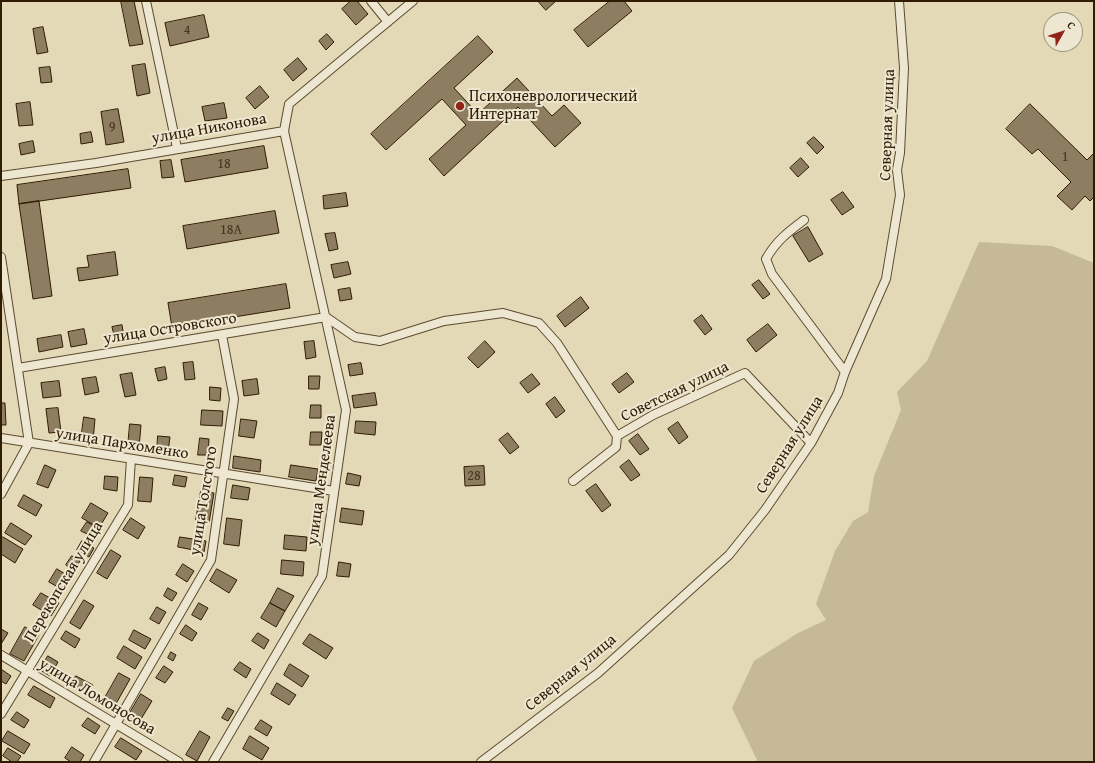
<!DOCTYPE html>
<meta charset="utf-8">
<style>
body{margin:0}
#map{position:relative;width:1095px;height:763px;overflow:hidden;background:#e3d9b7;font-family:"Gentium Book Plus",serif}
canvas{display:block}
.frame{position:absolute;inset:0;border:2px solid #301b03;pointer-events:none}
.north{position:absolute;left:1043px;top:12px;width:40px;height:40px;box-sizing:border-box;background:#ede6d0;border:1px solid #a1957e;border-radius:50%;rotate:51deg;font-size:11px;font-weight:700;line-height:16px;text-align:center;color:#301b03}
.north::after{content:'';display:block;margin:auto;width:14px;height:18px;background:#8f2418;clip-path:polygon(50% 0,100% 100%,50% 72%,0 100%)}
</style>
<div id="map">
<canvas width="1095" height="763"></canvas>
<div class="frame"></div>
<div class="north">С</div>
</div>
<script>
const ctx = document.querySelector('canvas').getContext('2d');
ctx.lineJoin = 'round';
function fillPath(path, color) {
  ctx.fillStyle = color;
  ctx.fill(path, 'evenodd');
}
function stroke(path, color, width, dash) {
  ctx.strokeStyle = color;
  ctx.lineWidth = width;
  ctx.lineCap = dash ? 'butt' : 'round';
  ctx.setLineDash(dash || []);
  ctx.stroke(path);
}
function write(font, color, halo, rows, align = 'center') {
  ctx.font = font + ' "Gentium Book Plus",serif';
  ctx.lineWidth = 4;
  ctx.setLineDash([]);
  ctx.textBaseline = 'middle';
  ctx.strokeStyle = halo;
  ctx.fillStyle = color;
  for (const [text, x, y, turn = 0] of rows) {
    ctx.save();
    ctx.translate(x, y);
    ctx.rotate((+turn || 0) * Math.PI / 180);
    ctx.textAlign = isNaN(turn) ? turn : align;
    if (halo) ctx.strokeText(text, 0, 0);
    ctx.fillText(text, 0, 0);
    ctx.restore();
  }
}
fillPath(new Path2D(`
 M979 242 1052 246 1094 263V762H755L757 760 732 708 754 661 798 633 826 620 816 604 835 551 853 521 868 512 874 476 901 410 897 392 927 361Z`), '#c5b998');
const building = new Path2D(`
 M121 1H134L143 44 130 46Z
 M351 1H357L368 14 356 25 342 9Z
 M538 1H556L546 10Z
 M610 1H624L632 11 588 47 574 30Z
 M204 15 209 37 170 46 165 23Z
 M43 27 48 52 37 54 33 29Z
 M327 34 334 42 326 50 319 41Z
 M478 36 493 52 454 88 478 114 517 78 552 116 564 105 581 123 555 147 518 107 444 176 429 159 466 125 442 99 386 150 371 134Z
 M298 58 307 69 293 81 284 70Z
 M145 64 150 93 137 96 132 66Z
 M50 67 52 82 41 83 39 68Z
 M260 86 269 97 255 109 246 98Z
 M30 102 33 125 19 126 16 104Z
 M224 103 227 118 205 121 202 107Z
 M1030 104 1087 160 1094 153V197L1090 201 1085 196 1072 210 1057 196 1071 182 1038 149 1032 154 1006 129Z
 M118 109 124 142 106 145 101 112Z
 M91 132 93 142 81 144 80 134Z
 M814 137 824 147 817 154 807 143Z
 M33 141 35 152 21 155 19 144Z
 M264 146 268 168 185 182 181 160Z
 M801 158 809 167 798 177 790 168Z
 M171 160 174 177 162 178 160 161Z
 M128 169 131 188 19 204 17 185Z
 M843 192 854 207 842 215 831 200Z
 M346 193 348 206 324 209 323 196Z
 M39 201 52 296 33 299 19 204Z
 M275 211 279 233 187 249 183 226Z
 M808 227 823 254 809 262 793 236Z
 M335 233 338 249 329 251 325 234Z
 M115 252 118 275 79 281 77 268 89 267 87 256Z
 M348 262 351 274 334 278 331 265Z
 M759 280 770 294 763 299 752 285Z
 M286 284 290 308 172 327 168 303Z
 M350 288 352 299 340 301 338 290Z
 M581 297 589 308 565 327 557 316Z
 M702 315 712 329 705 335 694 321Z
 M768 324 777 335 756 352 747 340Z
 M122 325 124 337 115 339 112 327Z
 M84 329 87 344 71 347 68 332Z
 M61 335 63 347 39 352 37 339Z
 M314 341 316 357 306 359 304 342Z
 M485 341 495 352 478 368 468 358Z
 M193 362 195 379 185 380 183 363Z
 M361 363 363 374 350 376 348 365Z
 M165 367 167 379 158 381 155 369Z
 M132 373 136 395 125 397 120 375Z
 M627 373 634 382 619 393 612 384Z
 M532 374 540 384 528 393 520 383Z
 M309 376H320L319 389H309Z
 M96 377 99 392 85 395 82 379Z
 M257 379 259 394 244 396 242 381Z
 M59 381 61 396 43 398 41 383Z
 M210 387 221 388 220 401 210 400Z
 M375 393 377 405 354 408 352 396Z
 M555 397 565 411 556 418 546 404Z
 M1 403H5L6 425H1Z
 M311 405H321V418H310Z
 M58 408 61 432 49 433 46 409Z
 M202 410 223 411 222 426 201 425Z
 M84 417 95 419 93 441 81 440Z
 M241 419 257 421 254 438 239 436Z
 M356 421 376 422 375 435 355 433Z
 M678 422 688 437 679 444 668 429Z
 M130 424 141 425 139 448 128 446Z
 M311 432H322L321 445H310Z
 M508 433 519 447 510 454 499 440Z
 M638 434 649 449 640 455 629 441Z
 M158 436 170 437 168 452 157 451Z
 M200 438 209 439 208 455H198Z
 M234 456 261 460 260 472 233 468Z
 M629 460 640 475 631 481 620 467Z
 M45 465 56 470 48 488 37 484Z
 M291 465 318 469 316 481 289 477Z
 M484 466 485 485 465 486 464 467Z
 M348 473 361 476 359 486 346 484Z
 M175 475 187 477 185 487 173 485Z
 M105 476 118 477 117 491 104 489Z
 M140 477 153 478 151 502 138 501Z
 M596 484 611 505 602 512 586 491Z
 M233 485 250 488 248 500 231 498Z
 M201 491 214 493 209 523 196 520Z
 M24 495 42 505 36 516 18 506Z
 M91 503 108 513 99 528 82 518Z
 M342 508 364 511 362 525 340 522Z
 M131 518 145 527 138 539 123 530Z
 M227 518 242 520 239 546 224 544Z
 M87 522 98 528 93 537 81 531Z
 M11 523 32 536 25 545 5 533Z
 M285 535 307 537 306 551 284 549Z
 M3 537 23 549 15 563 1 554V539Z
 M180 537 206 541 204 552 178 547Z
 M82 541 94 548 89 557 77 550Z
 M111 550 121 556 107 579 97 573Z
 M72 556 80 561 74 570 66 565Z
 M282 560 304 562 303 576 281 574Z
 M339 562 351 564 349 577 337 576Z
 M183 564 194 571 187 582 176 575Z
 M57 569 70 577 63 590 49 582Z
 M217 569 237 580 229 593 210 581Z
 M168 588 177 593 172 601 164 596Z
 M278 588 294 596 285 611 270 603Z
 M41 593 59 603 51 616 33 605Z
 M84 600 94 606 80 629 70 623Z
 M199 603 208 608 201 620 192 615Z
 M270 603 285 611 276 627 261 618Z
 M157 607 166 612 159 624 150 619Z
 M186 625 197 633 192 641 180 634Z
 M25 627 39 635 24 661 10 654Z
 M1 629 8 633 1 644Z
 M134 630 151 639 145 649 129 640Z
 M66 631 80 639 75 648 61 639Z
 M258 633 269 640 264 649 252 641Z
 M310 634 333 648 326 659 303 644Z
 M124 646 142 657 135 669 117 658Z
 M171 652 176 655 173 661 168 658Z
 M48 656 58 662 50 676 40 670Z
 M240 662 251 669 246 678 234 670Z
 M290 664 309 676 302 687 284 675Z
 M164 666 173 672 165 683 156 678Z
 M1 669 11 676 6 684 1 681Z
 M119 673 130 679 113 709 102 703Z
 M76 676 93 685 88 695 71 686Z
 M277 683 296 695 289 705 271 694Z
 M34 686 55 698 50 708 28 695Z
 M141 694 152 701 138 724 127 718Z
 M228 708 234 711 228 721 222 718Z
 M17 712 29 720 24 728 11 720Z
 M88 718 100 726 95 734 82 726Z
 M261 720 272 727 267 736 255 729Z
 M8 731 30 744 24 754 2 741Z
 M200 731 210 737 197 761 186 755Z
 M250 736 269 748 262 760 243 749Z
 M121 738 142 751 136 760 115 747Z
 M72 747 84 755 80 762H71L65 758Z
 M8 748 21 756 17 762H12L3 756Z`);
fillPath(building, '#8d7e61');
stroke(building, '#301b03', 1);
const street = new Path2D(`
 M146 1 177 148
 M371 1 388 22
 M1 176 96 163 284 131 289 104 413 1
 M804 220C788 232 776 241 766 259L772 274 845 372
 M1 257 29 443 1 494
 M18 368 326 317 355 337 380 341 444 321 503 313 539 323 557 343 617 436 653 415 745 373 811 443
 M1 438 334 491
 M573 481 616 447 617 436
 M1 655 179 762
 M1 714 128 505 131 459
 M94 762 211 560 234 399 222 335
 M213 762 322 576 346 410 284 131
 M481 762 598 673 729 555 765 510 811 443 838 393 845 372 886 279 900 195 897 170 900 153 904 68 899 1`);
stroke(street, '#5d4a30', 10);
stroke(street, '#ede6d0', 8);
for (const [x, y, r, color] of [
 [460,106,5,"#8f2418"]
]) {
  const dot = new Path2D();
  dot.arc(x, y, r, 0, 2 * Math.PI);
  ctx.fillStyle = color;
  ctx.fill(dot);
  stroke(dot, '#ede6d0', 1.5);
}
write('14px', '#47341a', null, [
 ["4",187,30],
 ["9",112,127],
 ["1",1065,157],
 ["18",224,164],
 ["18А",231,230],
 ["28",474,476]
]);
write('16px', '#301b03', '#ede6d0', [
 ["Психоневрологический",469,97],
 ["Интернат",469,115]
], 'left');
write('16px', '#301b03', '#ede6d0', [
 ["Северная улица",888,125,-88],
 ["улица Никонова",209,129,-10],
 ["улица Островского",170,329,-9],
 ["Советская улица",675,392,-26],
 ["улица Пархоменко",122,444,9],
 ["Северная улица",790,445,-58],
 ["улица Менделеева",322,480,-82],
 ["улица Толстого",204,501,-81],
 ["Перекопская улица",64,582,-59],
 ["Северная улица",571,673,-39],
 ["улица Ломоносова",97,697,31]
]);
</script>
